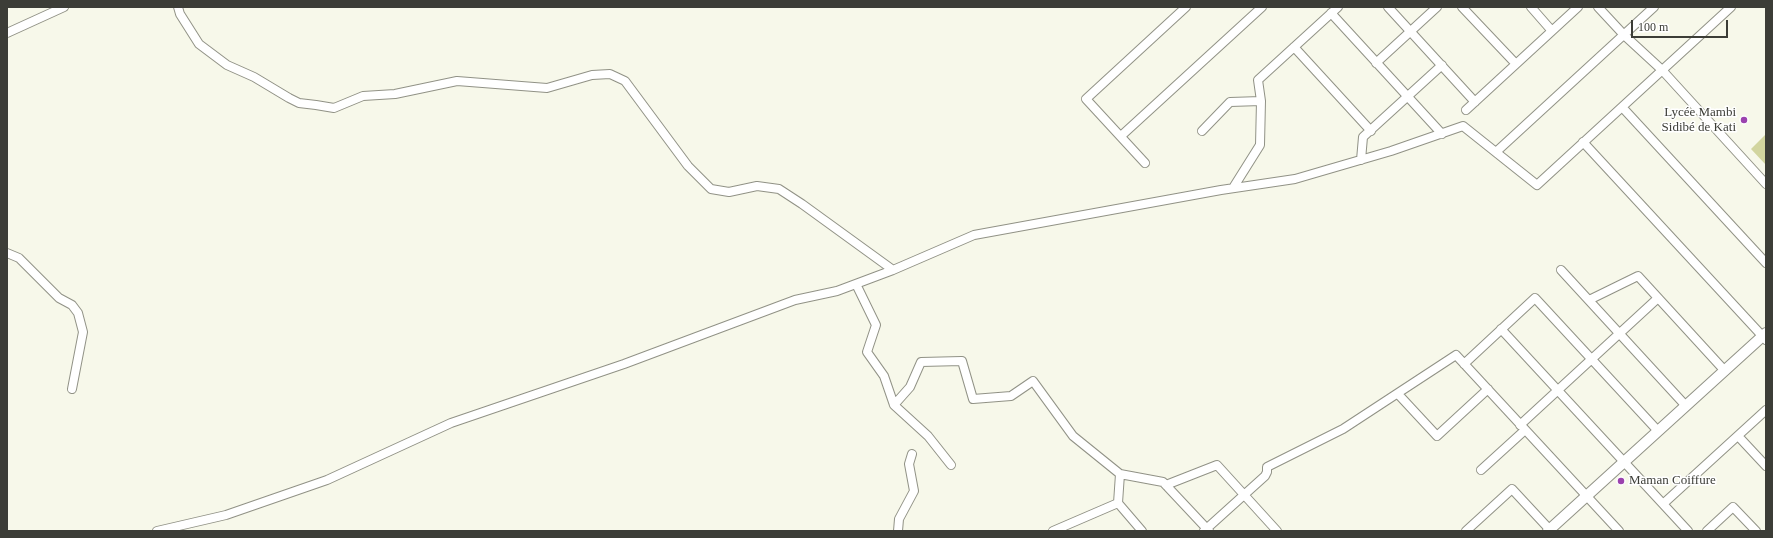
<!DOCTYPE html>
<meta charset="utf-8">
<style>
body{margin:0}
#map{position:relative;width:1773px;height:538px;overflow:hidden;background:#f7f8ea;font-family:"Times New Roman",serif}
canvas{display:block}
.frame{position:absolute;inset:0;border:8px solid #3c3d37;pointer-events:none}
.scale{position:absolute;left:1631px;top:20px;width:97px;height:18px;box-sizing:border-box;border:2px solid #3c3d37;border-top:0;padding-left:5px;font-size:12px;line-height:14px;white-space:nowrap;color:#3c3d37;-webkit-text-stroke:3px #fff;paint-order:stroke}
</style>
<div id="map">
<canvas width="1773" height="538"></canvas>
<div class="frame"></div>
<div class="scale">100 m</div>
</div>
<script>
const ctx = document.querySelector('canvas').getContext('2d');
ctx.lineJoin = 'round';
function fillPath(path, color) {
  ctx.fillStyle = color;
  ctx.fill(path, 'evenodd');
}
function stroke(path, color, width, dash) {
  ctx.strokeStyle = color;
  ctx.lineWidth = width;
  ctx.lineCap = dash ? 'butt' : 'round';
  ctx.setLineDash(dash || []);
  ctx.stroke(path);
}
function write(font, color, halo, rows, align = 'center') {
  ctx.font = font + ' "Times New Roman",serif';
  ctx.lineWidth = 3;
  ctx.setLineDash([]);
  ctx.textBaseline = 'middle';
  ctx.strokeStyle = halo;
  ctx.fillStyle = color;
  for (const [text, x, y, turn = 0] of rows) {
    ctx.save();
    ctx.translate(x, y);
    ctx.rotate((+turn || 0) * Math.PI / 180);
    ctx.textAlign = isNaN(turn) ? turn : align;
    if (halo) ctx.strokeText(text, 0, 0);
    ctx.fillText(text, 0, 0);
    ctx.restore();
  }
}
fillPath(new Path2D(`
 M1766 134V165L1751 149Z`), '#d2d59f');
const minor = new Path2D(`
 M178 7 180 14 199 44 227 65 254 77 289 98 299 103 316 105 334 108 363 96 395 94 457 81 547 88 592 75 610 74 625 81 688 166 711 189 729 192 757 186 779 189 802 204 893 270
 M1388 7 1475 102
 M1462 7 1516 64
 M1531 7 1552 31
 M1598 7 1624 35 1662 70 1766 184
 M1331 13 1442 134
 M7 33 64 7
 M1294 47 1371 131
 M1376 63 1437 7
 M1622 107 1766 263
 M1466 110 1578 7
 M1202 131 1230 102 1261 101
 M1121 136 1262 7
 M1583 142 1766 340
 M1496 152 1654 7
 M1361 160 1363 137 1442 65
 M1145 163 1086 99 1186 7
 M1233 188 1260 145 1261 101 1258 80 1338 7
 M7 253 19 258 59 298 72 305 78 313 83 332 72 389
 M1561 270 1686 406
 M856 284 876 325 867 352 884 376 894 405 928 436 951 465
 M1589 300 1638 276 1725 371
 M1501 329 1688 531
 M1464 364 1535 298 1658 431
 M1398 394 1437 436 1488 389
 M894 405 910 387 921 362 962 361 973 399 1011 396 1033 381 1073 436 1120 474
 M1520 425 1658 298
 M1738 436 1766 466
 M1481 470 1525 430
 M1166 485 1217 465 1277 531
 M1118 503 1142 531
 M1663 504 1766 410
 M157 531 226 515 327 480 451 423 624 364 795 300 837 291 893 270 974 235 1221 190 1295 179 1391 151 1463 126 1537 185 1731 7
 M898 531 899 519 914 491 909 464 912 454
 M1053 531 1118 503 1120 474 1163 482 1209 531
 M1204 531 1265 476 1267 472V467L1343 429 1456 355 1619 531
 M1466 531 1512 489 1551 531
 M1707 531 1733 507 1756 531`);
const tertiary = new Path2D(`
 M1548 531 1766 333`);
stroke(minor, '#919286', 10);
stroke(tertiary, '#919286', 12);
stroke(minor, '#fff', 8);
stroke(tertiary, '#fff', 10);
for (const [x, y, r, color] of [
 [1744,120,4,"#9b42ae"],
 [1621,481,4,"#9b42ae"]
]) {
  const dot = new Path2D();
  dot.arc(x, y, r, 0, 2 * Math.PI);
  ctx.fillStyle = color;
  ctx.fill(dot);
  stroke(dot, '#fff', 1.5);
}
write('13px', '#3c3d37', '#fff', [
 ["Lycée Mambi",1736,113],
 ["Sidibé de Kati",1736,128],
 ["Maman Coiffure",1629,481,"left"]
], 'right');
</script>
